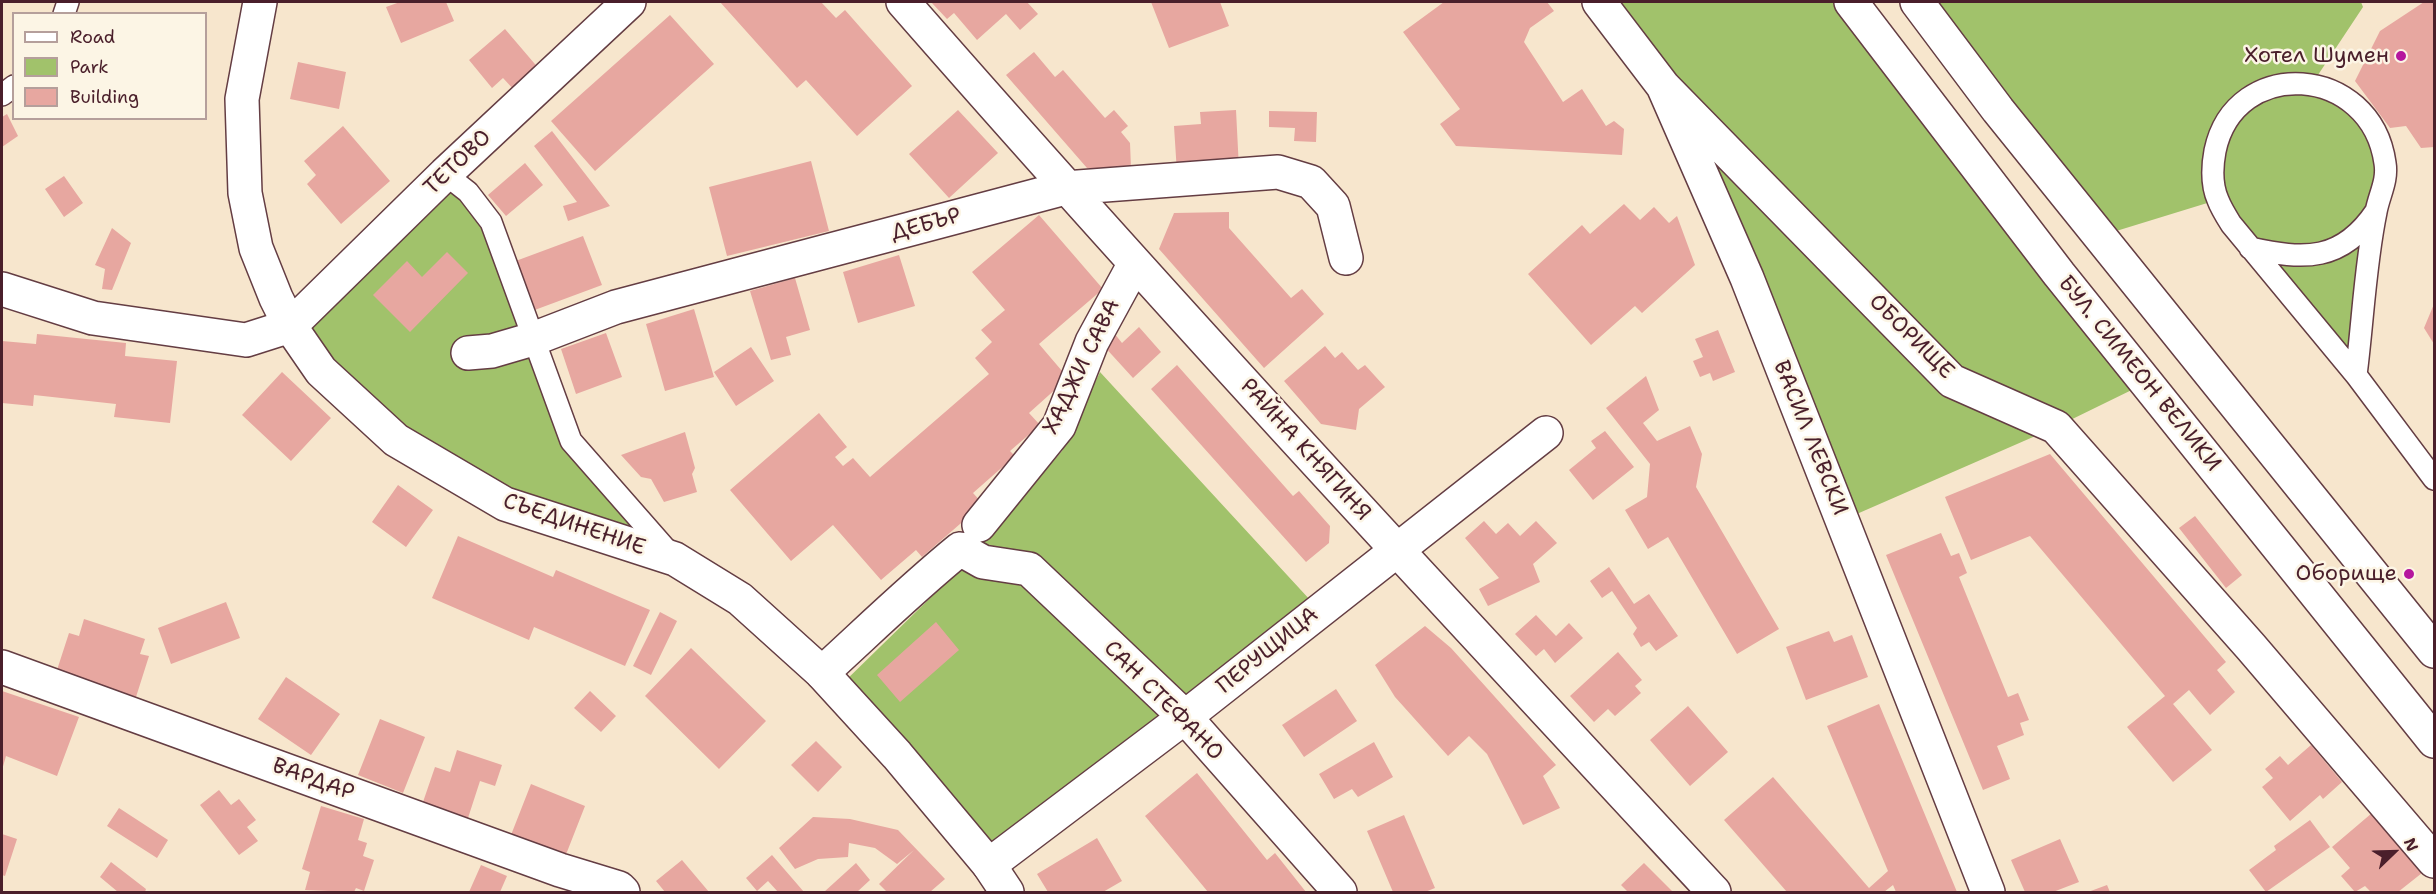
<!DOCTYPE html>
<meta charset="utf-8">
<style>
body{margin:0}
#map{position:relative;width:2436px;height:894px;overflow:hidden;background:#f7e6cd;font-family:"Shantell Sans",sans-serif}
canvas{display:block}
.frame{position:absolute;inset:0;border:3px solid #4a1f2b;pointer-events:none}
.legend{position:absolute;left:12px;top:12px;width:195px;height:108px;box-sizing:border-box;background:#fcf5e5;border:2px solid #b59f9b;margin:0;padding:8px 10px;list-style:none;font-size:18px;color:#4a1f2b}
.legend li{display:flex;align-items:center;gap:12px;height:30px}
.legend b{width:30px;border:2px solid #b59f9b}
.north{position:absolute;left:2364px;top:822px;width:60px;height:60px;-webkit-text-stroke:4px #fcf5e5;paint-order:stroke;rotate:67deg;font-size:16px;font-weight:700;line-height:24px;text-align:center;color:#4a1f2b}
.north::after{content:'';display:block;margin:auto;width:21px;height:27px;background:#4a1f2b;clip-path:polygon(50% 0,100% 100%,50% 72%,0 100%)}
</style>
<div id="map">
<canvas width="2436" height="894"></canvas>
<div class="frame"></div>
<ul class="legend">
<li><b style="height:8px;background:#fff"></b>Road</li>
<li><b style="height:16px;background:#a1c26b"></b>Park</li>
<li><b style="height:16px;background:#e7a7a0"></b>Building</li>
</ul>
<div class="north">N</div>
</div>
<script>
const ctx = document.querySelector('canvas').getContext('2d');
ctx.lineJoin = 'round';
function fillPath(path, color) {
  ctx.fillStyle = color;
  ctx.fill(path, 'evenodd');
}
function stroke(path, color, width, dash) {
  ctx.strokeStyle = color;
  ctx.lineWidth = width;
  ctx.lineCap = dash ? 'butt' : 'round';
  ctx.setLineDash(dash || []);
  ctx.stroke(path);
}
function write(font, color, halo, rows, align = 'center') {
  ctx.font = font + ' "Shantell Sans",sans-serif';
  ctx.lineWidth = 5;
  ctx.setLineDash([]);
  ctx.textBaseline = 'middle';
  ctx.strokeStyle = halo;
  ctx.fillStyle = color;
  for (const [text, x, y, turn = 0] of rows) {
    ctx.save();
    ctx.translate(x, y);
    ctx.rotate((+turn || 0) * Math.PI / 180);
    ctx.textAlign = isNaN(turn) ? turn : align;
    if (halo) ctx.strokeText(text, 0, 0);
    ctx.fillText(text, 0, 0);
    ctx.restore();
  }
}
fillPath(new Path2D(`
 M1599 2H1851L2146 383 2056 427 1843 520 1663 86Z
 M1917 2H2361L2363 7 2312 84 2380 140 2356 375 2217 200 2100 236Z
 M445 174 468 192 571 441 675 559 396 440 290 326Z
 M1100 372 1311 601 990 848 840 686 964 565 1062 451Z`), '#a1c26b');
fillPath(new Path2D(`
 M400 2H446L454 21 401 43 386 7Z
 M720 2H821L836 18 845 10 912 86 857 136 806 80 797 88Z
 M931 2H1027L1038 14 1020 30 1006 14 977 40 954 13 947 19Z
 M1151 2H1220L1229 26 1169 48Z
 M1444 2H1547L1554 11 1530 28 1524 42 1563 102 1582 89 1606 126 1614 121 1624 129 1622 155 1456 146 1440 124 1460 109 1403 32Z
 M2424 2H2434V147L2421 148 2406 126 2390 128 2355 81 2380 31Z
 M670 15 714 64 595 171 551 121Z
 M505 29 540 70 515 91 503 78 492 88 469 60Z
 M1034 52 1055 77 1063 70 1105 118 1114 110 1128 126 1121 132 1130 143 1131 168H1087L1006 75Z
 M298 62 346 72 339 109 290 99Z
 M958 110 998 153 949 198 909 154Z
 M1236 110 1239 169 1177 173 1174 126 1201 124 1200 112Z
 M1269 111 1317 112 1316 142 1294 141 1295 128 1269 127Z
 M7 114 18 136 2 147V117Z
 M343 126 390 181 341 224 307 184 316 175 304 161Z
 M552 131 610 206 568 221 563 206 577 202 534 146Z
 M811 161 829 231 727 256 709 187Z
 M525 163 543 185 506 216 488 195Z
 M64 176 83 203 64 217 45 189Z
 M1624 204 1640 220 1654 207 1669 223 1677 216 1695 265 1642 313 1635 306 1591 345 1528 274 1582 225 1590 234Z
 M1229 212V228L1291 298 1302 289 1324 314 1264 368 1159 249 1174 213Z
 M1039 215 1103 289 1039 344 1068 378 1029 413 1040 425 1010 451 1015 456 973 493 983 504 922 557 916 550 881 580 833 525 791 561 730 490 819 413 847 447 835 457 843 466 853 458 870 477 989 374 975 358 992 342 981 330 1005 310 972 272Z
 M112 228 131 243 112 290 102 289 105 269 95 265Z
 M583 236 602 285 532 311 513 262Z
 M447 252 468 273 410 332 373 295 407 261 422 277Z
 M899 255 915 306 858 323 843 272Z
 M795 278 810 330 786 337 791 355 771 360 750 291Z
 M2434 304V344L2424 328Z
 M694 309 714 377 665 391 646 324Z
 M1139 327 1161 352 1133 378 1102 344 1114 333 1122 343Z
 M1718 330 1735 372 1713 381 1710 373 1700 377 1693 361 1703 357 1695 339Z
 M606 333 622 377 576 394 561 349Z
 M37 334 126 343 125 356 177 361 170 423 114 417 116 404 34 395 33 406 2 403V341L36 344Z
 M1325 346 1335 358 1342 352 1358 370 1365 365 1385 387 1359 409 1356 430 1321 424 1284 381Z
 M751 347 774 381 736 406 714 372Z
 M1177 365 1293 496 1299 491 1330 526 1329 543 1306 562 1151 389Z
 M282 372 331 418 291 461 242 415Z
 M1646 376 1659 410 1643 423 1657 441 1690 426 1702 454 1696 487 1779 629 1737 654 1668 537 1648 549 1625 510 1647 497 1650 464 1606 408Z
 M1605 431 1634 467 1593 500 1569 470 1596 448 1591 441Z
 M685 432 695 468 692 474 697 492 664 502 651 479 641 477 621 455Z
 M2050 454 2226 662 2217 670 2235 692 2210 715 2189 690 2173 704 2212 750 2173 782 2127 727 2165 696 2030 536 1971 560 1945 497Z
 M398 485 433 510 406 547 372 522Z
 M2195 516 2242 575 2226 588 2179 528Z
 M1484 521 1496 534 1508 523 1520 536 1536 521 1557 543 1533 564 1540 582 1488 606 1479 589 1499 578 1465 538Z
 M1941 533 1951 556 1959 553 1967 573 1959 577 2008 697 2018 693 2029 720 2020 723 2024 735 1997 746 2010 779 1983 790 1886 555Z
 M458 536 553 577 556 570 650 610 625 666 534 627 529 640 432 598Z
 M1609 567 1634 604 1649 594 1678 636 1656 651 1649 642 1641 647 1633 634 1637 628 1612 591 1602 598 1590 581Z
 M226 602 240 638 171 664 158 628Z
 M660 612 677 621 651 675 633 666Z
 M1536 615 1556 636 1569 623 1583 638 1555 663 1544 649 1536 656 1515 634Z
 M84 619 145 639 140 654 149 656 136 697 57 670 69 633 79 636Z
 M936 622 959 650 900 702 877 675Z
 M1425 626 1451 648 1556 765 1543 776 1560 808 1523 825 1487 754 1469 736 1448 756 1395 697 1375 665Z
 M1829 631 1834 642 1852 635 1868 677 1806 700 1786 647Z
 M691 648 766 721 719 769 645 696Z
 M1618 652 1642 680 1635 686 1641 693 1615 716 1608 709 1594 722 1570 696Z
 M286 677 340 714 311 755 258 719Z
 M1336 689 1357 721 1304 757 1282 725Z
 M2 691 79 717 57 776 6 756 2 770Z
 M590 691 616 716 601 732 574 708Z
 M1879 704 1957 892H1896L1893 885 1884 892H1787L1724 820 1773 777 1869 888 1888 871 1827 726Z
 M1688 706 1728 752 1690 786 1650 740Z
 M380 719 425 737 403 793 358 775Z
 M816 741 842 767 818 792 791 765Z
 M1374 742 1393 777 1358 797 1352 789 1334 799 1319 774Z
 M2311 745 2342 782 2323 799 2320 795 2290 821 2262 787 2273 778 2265 769 2280 756 2288 765Z
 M457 750 502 765 495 786 480 781 468 818 423 802 435 767 450 772Z
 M1197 773 1267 860 1275 853 1306 892H1208L1145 816Z
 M531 784 585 806 565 857 511 835Z
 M219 790 231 805 239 799 256 820 247 827 258 841 239 855 200 805Z
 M321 806 364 819 358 840 367 843 363 856 374 860 364 891 356 888 354 892 305 890 310 872 302 869Z
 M119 808 168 840 157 858 107 826Z
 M2372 813 2422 873 2398 892H2371L2365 886 2355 892 2341 876 2350 868 2332 847Z
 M1404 815 1435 888 1425 892H1393L1367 831Z
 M813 817 850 819 898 830 945 879 930 892H887L879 884 914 850 897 864 875 848 849 843 848 857 818 859 795 869 779 848Z
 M2310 820 2330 847 2266 892 2249 870 2276 850 2274 846Z
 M2 834 17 839 5 876 2 875Z
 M1097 838 1122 881 1103 892H1048L1037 874Z
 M2060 839 2079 882 2053 892H2025L2011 860Z
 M772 855 804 892H778L768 881 757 891 746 878Z
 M682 860 709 892H665L656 881Z
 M111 862 146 889 145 892H118L100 877Z
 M856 863 870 880 857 892H824Z
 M1644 863 1673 892H1628L1621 885Z
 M481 865 507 876 500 892H469Z
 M2107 885 2110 892H2088Z`), '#e7a7a0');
const service = new Path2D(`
 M64 14 68 2
 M2 95 14 86
 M445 174 468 192 491 222 571 441 671 555
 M2250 248C2304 260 2342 262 2376 211
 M2356 375C2363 321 2365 265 2376 212 2379 195 2388 181 2385 163 2371 64 2235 55 2215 151 2212 167 2211 184 2218 200 2221 208 2226 216 2231 224L2356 375 2434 479`);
const minor = new Path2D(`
 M903 2C1167 304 1441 598 1714 892
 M1599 2 1663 86 1747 278 1988 892
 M1663 86 1952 381 2056 427 2251 647 2434 861
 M2 289 93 318 246 340 290 326
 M468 353 492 351 533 339 616 307 1065 188 1278 172 1311 182 1333 206 1346 258
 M979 525 1059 426 1092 342 1135 263
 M2 667 560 870 619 888 623 892
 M822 673C868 631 912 588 960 549L983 562 1029 569 1185 717 1340 892
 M989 865 1185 717 1546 433`);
const tertiary = new Path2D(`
 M260 2 242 99 245 193 256 248 276 298 290 326 321 371 396 440 505 504 675 559 740 599 822 673 897 755 989 865 1007 892
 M290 326 445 174 629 2`);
const secondary = new Path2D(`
 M1851 2 2059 274 2434 741
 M1917 2 1998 110 2434 651`);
stroke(service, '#643d43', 24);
stroke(minor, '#643d43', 36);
stroke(tertiary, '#643d43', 36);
stroke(secondary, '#643d43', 36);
stroke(service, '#fff', 21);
stroke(minor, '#fff', 33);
stroke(tertiary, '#fff', 33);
stroke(secondary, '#fff', 33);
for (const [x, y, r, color] of [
 [2401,56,6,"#b5179e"],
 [2409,574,6,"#b5179e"]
]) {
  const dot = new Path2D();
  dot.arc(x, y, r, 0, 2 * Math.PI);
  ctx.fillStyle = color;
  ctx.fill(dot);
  stroke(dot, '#fcf5e5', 2);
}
write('22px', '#4a1f2b', '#fcf5e5', [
 ["Хотел Шумен",2389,56],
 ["Оборище",2397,574]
], 'right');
write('22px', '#4a1f2b', '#fcf5e5', [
 ["ТЕТОВО",458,163,-44],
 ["ДЕБЪР",926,225,-15],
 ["ОБОРИЩЕ",1911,337,45],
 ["ХАДЖИ САВА",1082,367,-64],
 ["БУЛ. СИМЕОН ВЕЛИКИ",2139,374,51],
 ["ВАСИЛ ЛЕВСКИ",1810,438,68],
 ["РАЙНА КНЯГИНЯ",1305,450,48],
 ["СЪЕДИНЕНИЕ",574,525,19],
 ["ПЕРУЩИЦА",1268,651,-39],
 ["САН СТЕФАНО",1163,701,45],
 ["ВАРДАР",313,780,20]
]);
</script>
